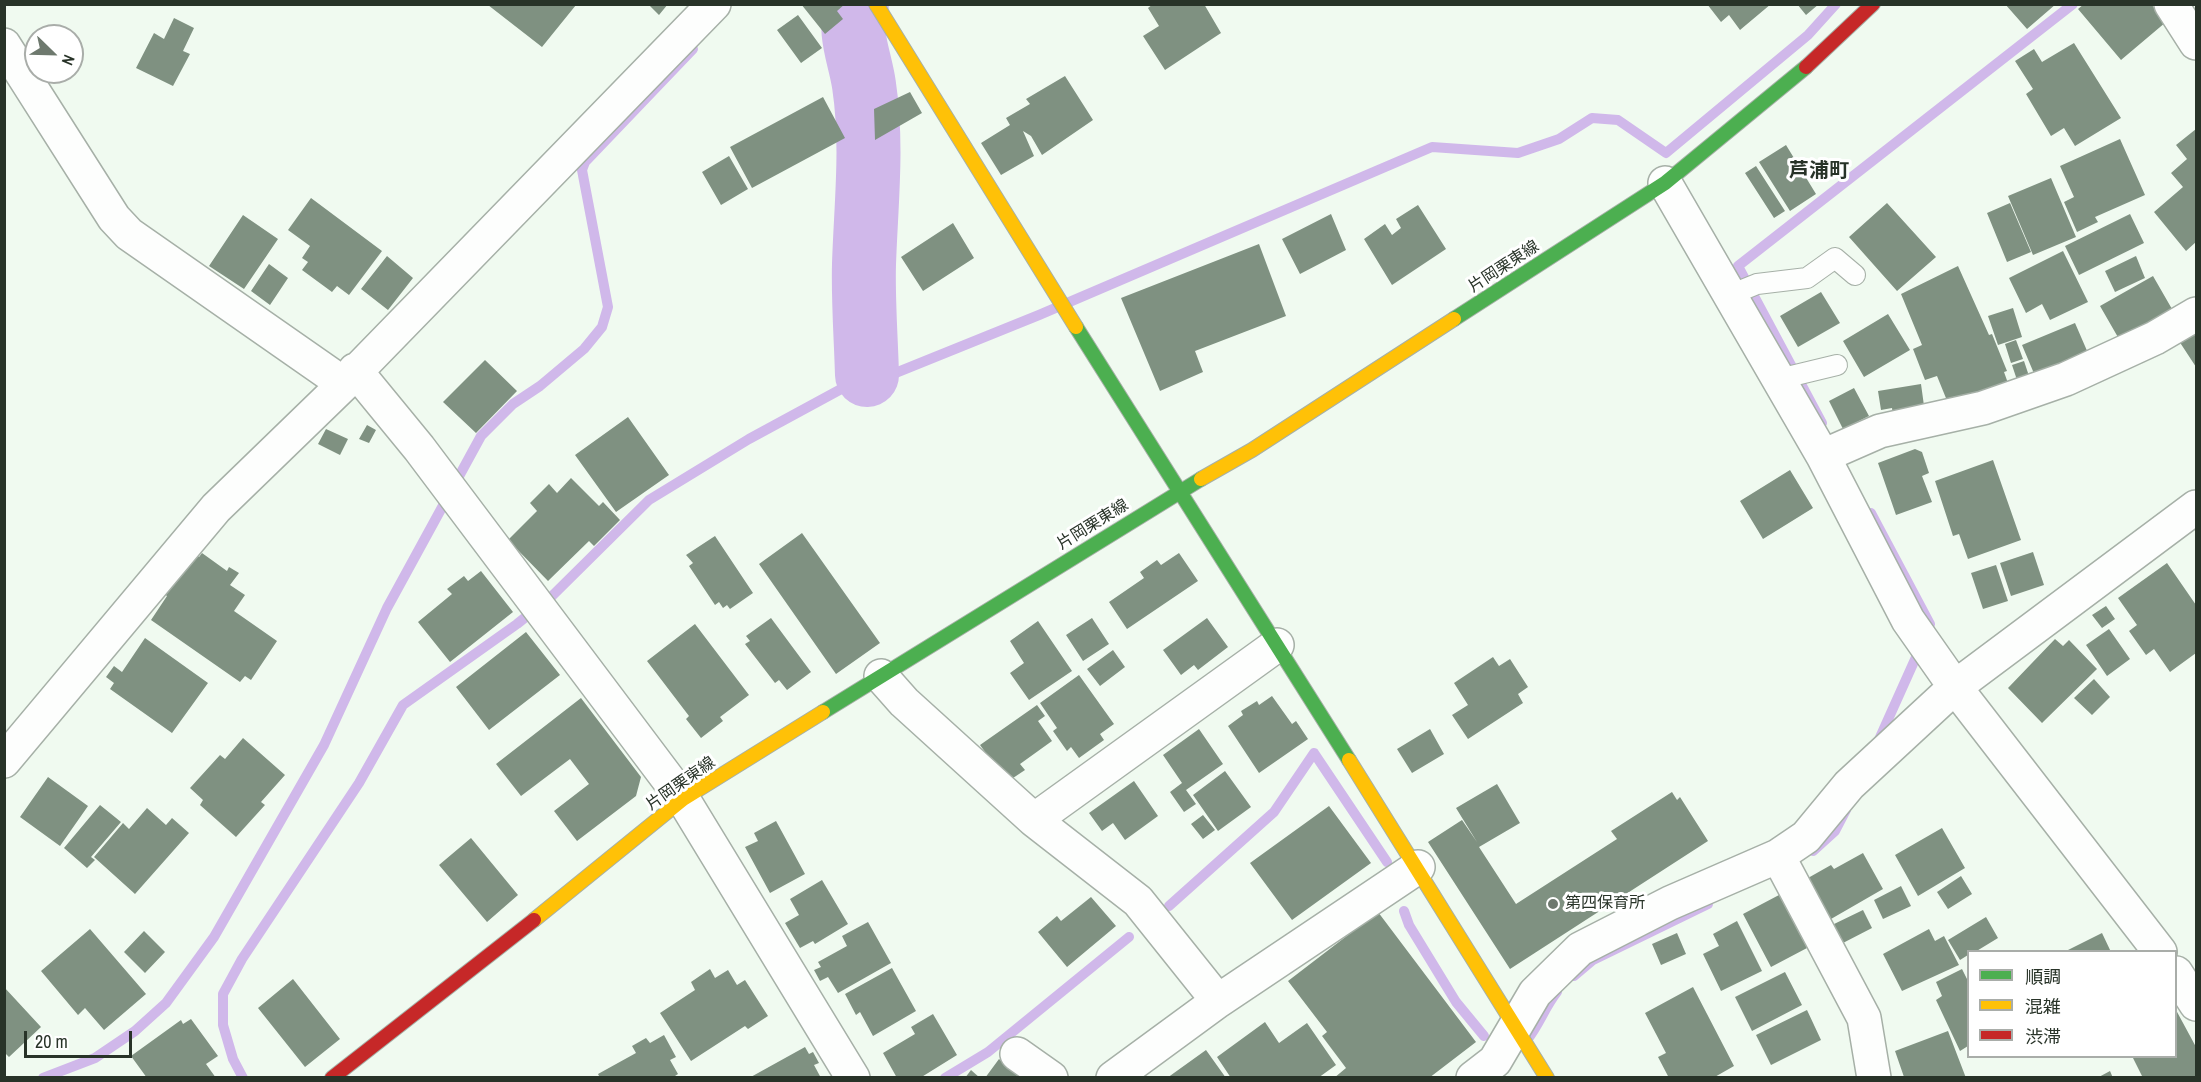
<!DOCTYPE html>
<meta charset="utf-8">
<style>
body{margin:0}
#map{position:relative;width:2201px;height:1082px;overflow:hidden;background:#f0faf0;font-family:"Archivo Narrow","Noto Sans JP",sans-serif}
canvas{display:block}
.frame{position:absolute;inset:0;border:6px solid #283328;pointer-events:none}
.legend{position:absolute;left:1967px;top:950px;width:210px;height:108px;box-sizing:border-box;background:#fff;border:2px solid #a9ada9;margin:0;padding:8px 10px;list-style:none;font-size:18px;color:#283328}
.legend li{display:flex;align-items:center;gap:12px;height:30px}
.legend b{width:30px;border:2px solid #a9ada9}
.north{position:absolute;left:24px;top:24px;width:60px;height:60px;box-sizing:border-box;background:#fff;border:2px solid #a9ada9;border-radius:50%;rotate:113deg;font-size:16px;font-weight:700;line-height:24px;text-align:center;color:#283328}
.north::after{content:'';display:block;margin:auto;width:21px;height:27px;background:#6e796e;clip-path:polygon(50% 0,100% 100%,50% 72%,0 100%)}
.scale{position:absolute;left:24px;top:1031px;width:108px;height:27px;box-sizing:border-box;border:3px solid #283328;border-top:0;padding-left:8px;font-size:18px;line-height:21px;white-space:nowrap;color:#283328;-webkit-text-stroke:4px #fff;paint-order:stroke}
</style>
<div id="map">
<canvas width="2201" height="1082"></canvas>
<div class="frame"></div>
<ul class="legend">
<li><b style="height:8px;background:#4caf50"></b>順調</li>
<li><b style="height:8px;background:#ffc107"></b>混雑</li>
<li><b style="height:8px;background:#c62828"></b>渋滞</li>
</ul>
<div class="north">N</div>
<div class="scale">20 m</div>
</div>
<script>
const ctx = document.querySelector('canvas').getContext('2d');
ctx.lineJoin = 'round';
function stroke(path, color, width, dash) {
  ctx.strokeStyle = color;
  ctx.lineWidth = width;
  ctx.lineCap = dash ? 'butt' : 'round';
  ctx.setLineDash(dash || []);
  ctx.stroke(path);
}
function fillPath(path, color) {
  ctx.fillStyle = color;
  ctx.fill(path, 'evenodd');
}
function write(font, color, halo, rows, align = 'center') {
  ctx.font = font + ' "Archivo Narrow","Noto Sans JP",sans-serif';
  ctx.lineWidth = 6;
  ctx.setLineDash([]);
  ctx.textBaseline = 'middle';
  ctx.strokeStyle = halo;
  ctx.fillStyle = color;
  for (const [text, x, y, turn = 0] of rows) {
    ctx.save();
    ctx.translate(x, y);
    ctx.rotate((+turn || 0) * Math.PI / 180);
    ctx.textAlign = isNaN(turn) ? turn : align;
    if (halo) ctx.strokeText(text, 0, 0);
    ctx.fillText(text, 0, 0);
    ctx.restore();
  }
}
stroke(new Path2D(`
 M1822 423 1738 266 2073 4
 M1871 513 1930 624 1927 632
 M1877 744 1921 646
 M1813 851 1835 831 1846 810
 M1169 906 1274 812 1314 753 1387 862
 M1404 911 1409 925 1456 1002 1484 1036
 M1574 976 1593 960 1708 904
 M1527 1040C1539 1025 1545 1007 1557 992
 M43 1078 95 1058 135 1031 166 1003 214 937 324 745 387 608 481 436 513 404 540 386 584 349 602 327 608 307 582 170 585 162 693 49
 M243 1078 233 1059 223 1025V994L242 959 359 783 403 705 517 624 552 596 649 500 749 439 867 375 888 376 1039 315 1432 147 1518 153 1559 139 1592 118 1618 120 1666 153 1808 35 1836 4
 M945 1078 988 1052 1129 937`), '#d0b8ea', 10);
stroke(new Path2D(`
 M857 4C847 32 860 57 864 85 873 145 866 204 864 264 863 301 866 338 867 375`), '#d0b8ea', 64);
fillPath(new Path2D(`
 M648 4H668L659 15Z
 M801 4H845L837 11 843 19 825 34Z
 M1153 4H1204L1221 33 1165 70 1143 36 1159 26 1148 8Z
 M1707 4H1771L1740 30 1729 15 1721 22Z
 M1797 4H1819L1806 15Z
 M2005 4H2056L2027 29Z
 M2084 4H2151L2166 22 2121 60 2078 9Z
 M488 5H576L542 47Z
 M798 15 822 48 801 63 777 30Z
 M174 18 194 28 183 51 190 54 173 86 136 68 154 33 164 39Z
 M2074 43 2121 118 2075 146 2064 128 2051 136 2026 94 2033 89 2015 61 2034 49 2042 62Z
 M1065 76 1093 120 1042 155 1031 136 1023 131 1034 156 1001 175 981 143 1010 125 1006 118 1030 104 1026 99Z
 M910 92 922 113 875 140 874 109Z
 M823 97 845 138 752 188 730 147Z
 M2196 129V242L2186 251 2154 212 2183 187 2171 173 2187 159 2176 145Z
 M2120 139 2145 195 2095 217 2098 222 2077 232 2064 202 2074 197 2060 166Z
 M1786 145 1816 194 1790 211 1759 162Z
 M729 156 748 189 721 205 702 172Z
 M1756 166 1785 211 1774 218 1745 173Z
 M2051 178 2076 237 2033 255 2008 196Z
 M311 198 382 251 349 295 337 286 332 292 302 270 308 262 302 258 310 246 288 230Z
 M1887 203 1936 257 1897 291 1849 237Z
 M2010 203 2031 252 2007 262 1987 213Z
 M1418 205 1446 249 1392 285 1364 239 1385 224 1392 235 1401 228 1396 219Z
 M1331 214 1346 250 1300 274 1282 239Z
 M2130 214 2144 243 2079 275 2065 246Z
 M243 215 278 239 244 289 209 266Z
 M953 223 974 258 923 291 901 257Z
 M1259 244 1286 316 1195 351 1203 372 1160 391 1121 298Z
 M2063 251 2088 302 2050 320 2042 304 2026 313 2009 278Z
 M387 256 413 278 388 310 361 289Z
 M2136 256 2145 278 2115 292 2105 271Z
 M269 264 288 278 270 305 251 291Z
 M1958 266 1989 335 1992 334 2007 371 2004 372 2009 386 1950 408 1937 376 1925 380 1913 349 1922 345 1901 294Z
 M2153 276 2172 309 2119 339 2100 306Z
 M1821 292 1840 323 1798 347 1780 316Z
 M2013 308 2022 337 1998 345 1988 316Z
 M1888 314 1910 350 1864 377 1843 341Z
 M2075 323 2091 360 2038 383 2022 345Z
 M2196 328V367L2179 341Z
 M2016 340 2023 359 2011 363 2005 344Z
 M485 360 517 391 476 433 443 402Z
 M2024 361 2031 382 2019 386 2012 365Z
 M1921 384 1925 413 1893 417 1892 408 1881 410 1878 391Z
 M1854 388 1869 416 1843 429 1829 401Z
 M628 417 669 475 616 512 575 455Z
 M367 425 376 430 369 443 359 439Z
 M326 429 348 439 340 455 318 444Z
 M1915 449 1922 452 1929 473 1922 476 1932 502 1896 515 1878 463Z
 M1993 460 2021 540 1968 559 1959 534 1953 536 1935 481Z
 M1790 470 1813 508 1763 539 1740 501Z
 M571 478 599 506 603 502 620 520 594 546 589 541 548 581 508 540 537 511 530 503 549 484 557 493Z
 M802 533 880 643 836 674 759 564Z
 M715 536 753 593 730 609 727 605 723 608 719 602 715 605 689 566 693 563 686 555Z
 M2033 552 2044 585 2011 596 2000 563Z
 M194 553 199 557 202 553 227 571 229 567 239 573 230 585 245 595 234 611 277 641 251 680 245 676 240 682 151 620 167 596 160 590Z
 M1179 553 1198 581 1127 629 1109 602 1144 578 1140 572 1157 560 1161 565Z
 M2167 563 2196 605V653L2170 672 2154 649 2146 655 2129 631 2137 625 2118 598Z
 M1996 565 2008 601 1983 609 1971 573Z
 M481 571 513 612 450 662 418 622 452 594 447 589 464 576 468 581Z
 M2106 606 2115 619 2102 628 2092 615Z
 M771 618 811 672 787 690 779 680 775 683 745 644 750 641 746 636Z
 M1092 618 1109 644 1083 661 1066 635Z
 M1207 618 1228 647 1198 670 1194 665 1181 675 1163 650Z
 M1038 621 1072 671 1029 700 1010 673 1024 663 1010 641Z
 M695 624 749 695 720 717 723 721 701 738 686 719 689 716 647 661Z
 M2109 629 2130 659 2107 676 2086 645Z
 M526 632 560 675 489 730 456 687Z
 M145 638 208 683 172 733 110 689 114 683 106 677 114 666 122 672Z
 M2055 639 2063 646 2069 640 2097 669 2042 723 2008 688Z
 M1113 650 1125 667 1100 686 1087 669Z
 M1493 657 1499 666 1510 659 1528 687 1518 694 1523 703 1468 739 1452 715 1468 705 1454 683Z
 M1079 675 1114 724 1100 734 1104 740 1079 758 1071 747 1067 751 1053 731 1057 728 1040 703Z
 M2094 679 2110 697 2092 715 2074 698Z
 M1272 696 1292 724 1296 721 1308 739 1259 773 1228 726 1243 715 1241 711 1257 701 1259 705Z
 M581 698 641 777 636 796 577 841 554 811 589 784 570 759 521 796 496 764Z
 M1037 705 1045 716 1038 721 1052 741 1020 764 1025 770 1007 782 980 745Z
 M1199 729 1223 764 1186 790 1196 804 1184 812 1170 792 1182 783 1163 755Z
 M1430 729 1444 754 1412 773 1397 749Z
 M243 738 285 775 261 802 265 805 236 837 200 805 203 800 190 788 220 755 225 759Z
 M1225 771 1251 807 1218 831 1193 795Z
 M48 777 88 806 60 846 20 817Z
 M1134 781 1158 816 1125 840 1113 823 1102 831 1089 813Z
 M1497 784 1520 823 1479 847 1516 904 1617 839 1611 831 1672 792 1677 800 1680 797 1708 841 1510 969 1428 842 1462 820 1477 842 1456 808Z
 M100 805 121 822 91 857 95 860 87 868 64 848Z
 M1329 806 1371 863 1292 920 1250 863Z
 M147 808 166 825 172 818 189 833 135 894 94 857 123 823 129 829Z
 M1203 815 1215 830 1203 839 1191 824Z
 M776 821 805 874 770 893 745 847 758 841 754 833Z
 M1942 828 1965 868 1918 896 1895 855Z
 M471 838 518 895 487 922 439 865Z
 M1863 853 1883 889 1831 919 1808 878 1831 865 1834 869Z
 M1961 876 1972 894 1948 909 1937 892Z
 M822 880 848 924 815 944 813 941 800 948 785 923 799 915 790 899Z
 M1901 886 1911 906 1883 919 1874 900Z
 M1779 895 1807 948 1771 967 1743 914Z
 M1091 897 1116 926 1067 967 1038 932 1057 916 1061 921Z
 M1863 910 1872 928 1841 944 1832 925Z
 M1378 912 1476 1042 1429 1078H1334L1346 1068 1322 1036 1327 1032 1288 981Z
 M1986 917 1998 938 1975 952H1968V955L1960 960 1948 940Z
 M1737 921 1762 971 1721 991 1703 954 1719 946 1713 934Z
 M868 922 891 963 838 993 828 977 820 981 814 970 821 967 818 962 847 946 842 936Z
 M90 929 146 994 104 1030 85 1008 78 1015 41 971Z
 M1929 929 1935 941 1944 936 1959 965 1902 991 1883 954Z
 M144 931 165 952 145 973 124 952Z
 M1677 933 1686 954 1661 965 1652 944Z
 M2102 933 2111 952H2064Z
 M892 968 916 1011 873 1036 860 1012 856 1015 845 994Z
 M710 969 715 978 728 970 737 985 745 980 768 1016 748 1029 745 1026 691 1061 660 1013 695 990 691 982Z
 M1962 969 1968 981V1046L1960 1051 1936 1000 1942 996 1936 982Z
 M1785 972 1802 1005 1752 1031 1735 997Z
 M293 979 340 1039 305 1067 258 1008Z
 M4 987 41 1027 9 1057 4 1052Z
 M1693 987 1734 1066 1713 1078H1669L1658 1057 1666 1053 1645 1013Z
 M1807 1010 1821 1040 1771 1065 1756 1035Z
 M2176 1010 2196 1047V1078H2143L2132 1056H2176Z
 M933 1014 957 1055 920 1078H897L883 1053 915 1034 911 1027Z
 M191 1019 218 1056 206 1064 216 1078H147L131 1056 181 1020 183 1024Z
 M1265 1022 1279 1043 1307 1023 1336 1065 1318 1078H1231L1217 1057Z
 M1948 1031 1966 1078 1904 1077 1895 1051Z
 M664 1035 676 1057 670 1060 678 1074 672 1078H600L598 1074 636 1053 632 1046 646 1038 650 1043Z
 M805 1047 809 1054 813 1052 819 1063 814 1065 821 1078H749Z
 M1206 1050 1226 1078H1167Z
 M999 1059 1021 1078H985Z
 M971 1070 980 1078H965Z
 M2110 1071 2113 1078H2097Z`), '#7f9181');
const lane = new Path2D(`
 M1730 295 1757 284 1807 278 1835 258 1855 275
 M1779 379 1837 365`);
const street = new Path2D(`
 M2171 4 2196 43
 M4 45 114 218 129 234 344 384
 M1665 183 1823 456 1908 620 1955 687 2160 952
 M355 370 419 448 683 799 853 1078
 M1823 456 1880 431 1983 408 2066 379 2155 338 2196 314
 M881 676 904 702 1034 820
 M4 761 216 508 344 384 714 4
 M1778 856 1864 1018 1874 1078
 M2176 973 2196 1004
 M1218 1001 1138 901 1034 820 1277 645
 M1017 1054 1051 1078
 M1113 1078 1218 1001 1418 867
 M1473 1078 1495 1061 1535 993 1580 949 1670 903 1778 856 1806 837 1849 785 1955 687 2196 507`);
const fast = new Path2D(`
 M1454 319 1665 183 1806 67
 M1076 327 1349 760
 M823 712 1201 479`);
const slow = new Path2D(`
 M876 4 1076 327
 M1201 479 1252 450 1454 319
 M1349 760 1547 1078
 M534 920 683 799 823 712`);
const jam = new Path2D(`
 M1806 67 1873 4
 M332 1078 534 920`);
stroke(lane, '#a6b0a7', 22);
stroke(street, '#a6b0a7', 36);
stroke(fast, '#a6b0a7', 16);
stroke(slow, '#a6b0a7', 16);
stroke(jam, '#a6b0a7', 16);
stroke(lane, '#fdfefd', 20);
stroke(street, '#fdfefd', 33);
stroke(fast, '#4caf50', 14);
stroke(slow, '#ffc107', 14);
stroke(jam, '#c62828', 14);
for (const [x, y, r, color] of [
 [1553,904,6,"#6e796e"]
]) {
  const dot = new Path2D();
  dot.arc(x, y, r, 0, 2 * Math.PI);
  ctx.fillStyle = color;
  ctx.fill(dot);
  stroke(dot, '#fff', 2);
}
write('16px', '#283328', '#fff', [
 ["片岡栗東線",1504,267,-33],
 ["片岡栗東線",1093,525,-32],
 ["片岡栗東線",681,784,-35]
]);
write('16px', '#283328', '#fff', [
 ["第四保育所",1565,904]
], 'left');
write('bold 20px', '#283328', '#fff', [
 ["芦浦町",1819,172]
]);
</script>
